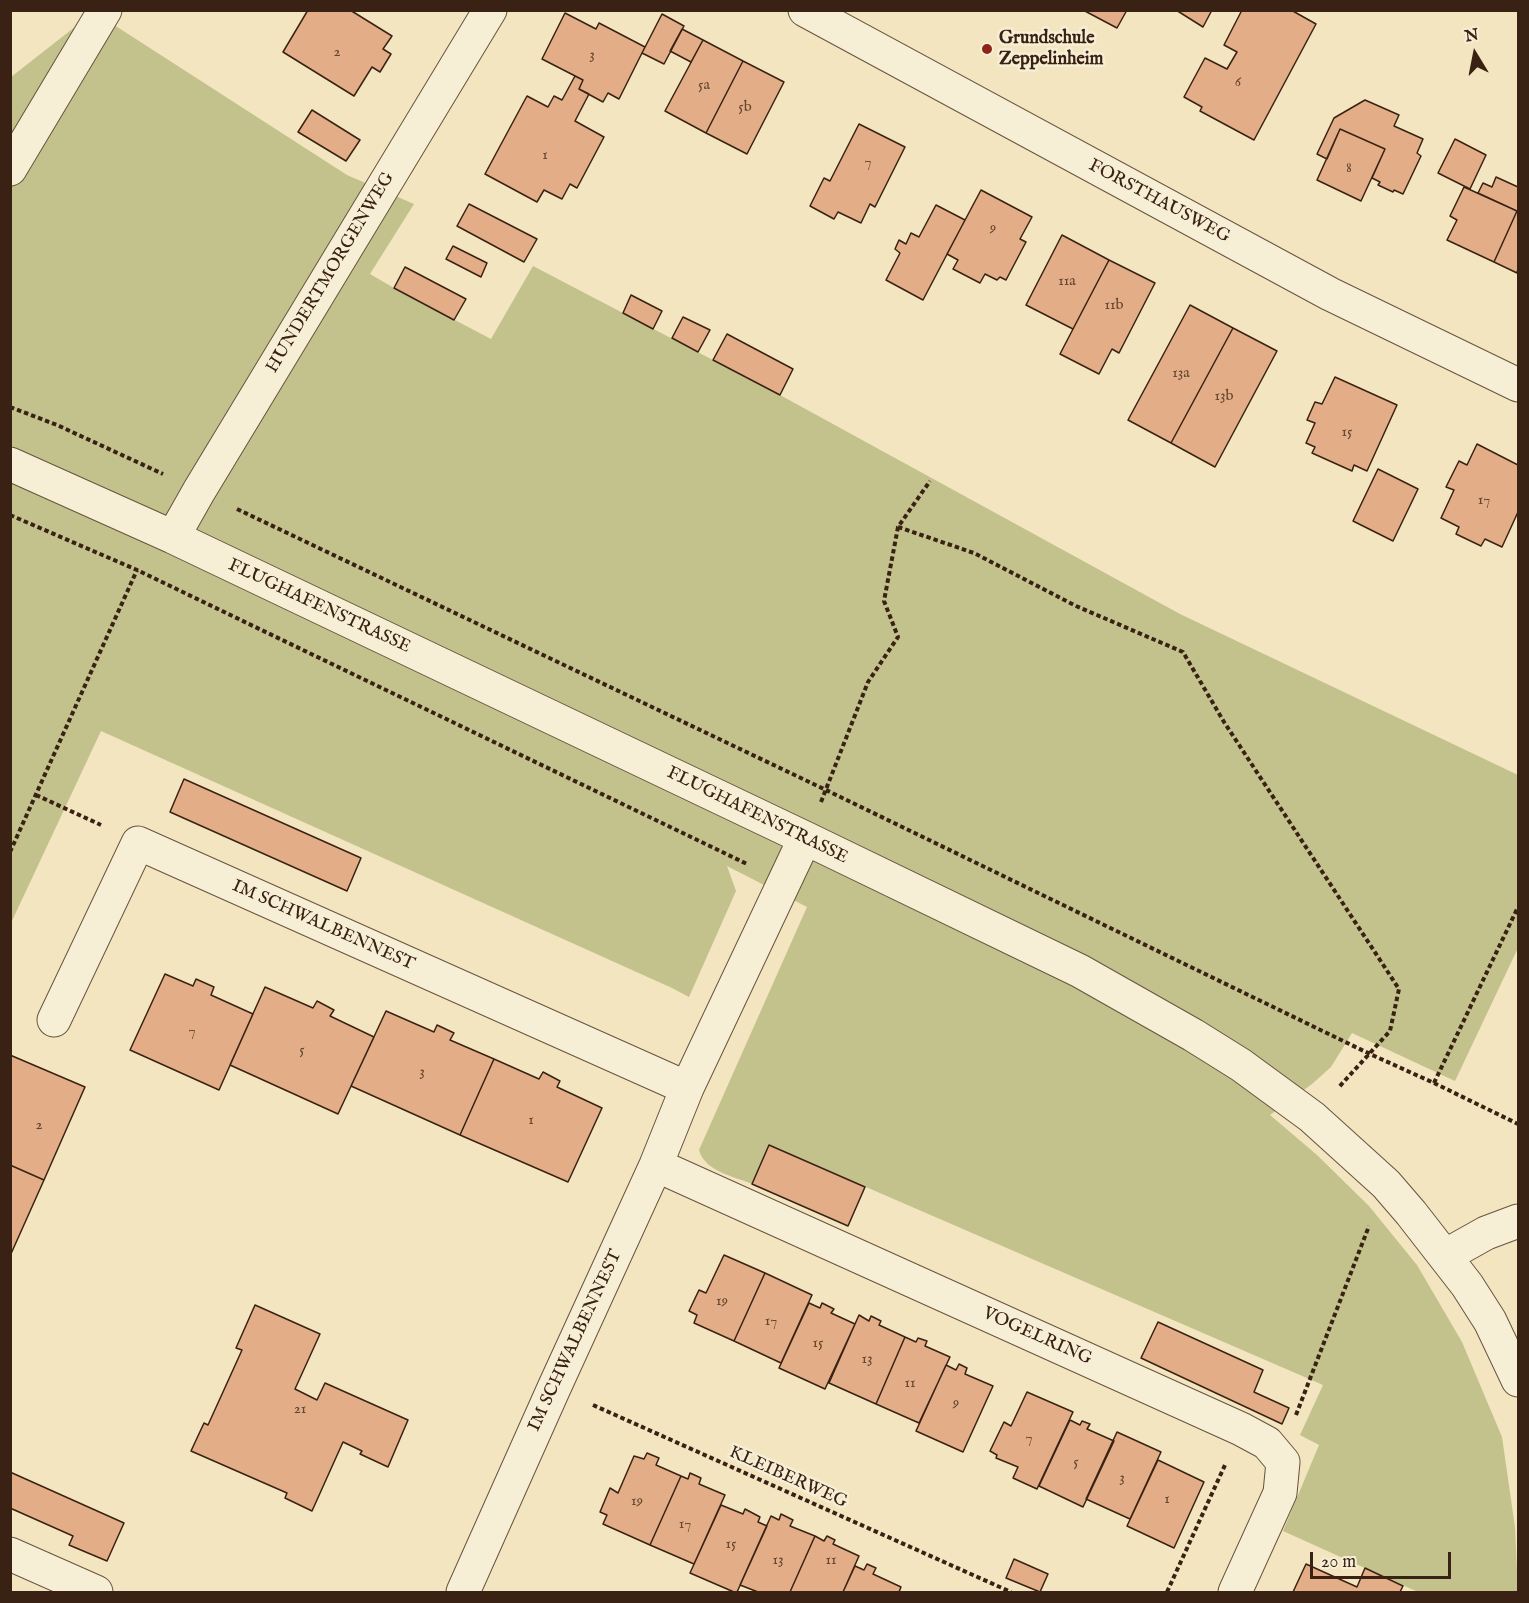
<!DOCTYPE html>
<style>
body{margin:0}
#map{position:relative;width:1529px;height:1603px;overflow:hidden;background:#f3e5c0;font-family:"IM FELL English",serif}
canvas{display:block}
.frame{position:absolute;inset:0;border:12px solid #392213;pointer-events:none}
.north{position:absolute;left:1445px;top:24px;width:60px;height:60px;-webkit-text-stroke:4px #f7eed6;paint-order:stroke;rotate:350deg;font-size:16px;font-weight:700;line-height:24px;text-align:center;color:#392213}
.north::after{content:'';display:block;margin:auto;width:21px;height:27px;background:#392213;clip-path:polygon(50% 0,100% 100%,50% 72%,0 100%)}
.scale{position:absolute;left:1310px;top:1552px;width:141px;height:27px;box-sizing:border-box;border:3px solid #392213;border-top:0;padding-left:8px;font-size:18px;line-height:21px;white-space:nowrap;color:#392213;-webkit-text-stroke:4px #f7eed6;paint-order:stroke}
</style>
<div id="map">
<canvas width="1529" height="1603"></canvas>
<div class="frame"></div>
<div class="north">N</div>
<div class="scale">20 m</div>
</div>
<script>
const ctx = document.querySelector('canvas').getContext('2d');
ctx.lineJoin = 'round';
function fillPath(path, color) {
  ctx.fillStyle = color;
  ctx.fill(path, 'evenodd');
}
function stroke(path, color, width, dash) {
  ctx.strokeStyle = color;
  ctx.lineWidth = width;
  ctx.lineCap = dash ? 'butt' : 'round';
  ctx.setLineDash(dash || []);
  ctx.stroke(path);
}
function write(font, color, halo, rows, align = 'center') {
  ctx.font = font + ' "IM FELL English",serif';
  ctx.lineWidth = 5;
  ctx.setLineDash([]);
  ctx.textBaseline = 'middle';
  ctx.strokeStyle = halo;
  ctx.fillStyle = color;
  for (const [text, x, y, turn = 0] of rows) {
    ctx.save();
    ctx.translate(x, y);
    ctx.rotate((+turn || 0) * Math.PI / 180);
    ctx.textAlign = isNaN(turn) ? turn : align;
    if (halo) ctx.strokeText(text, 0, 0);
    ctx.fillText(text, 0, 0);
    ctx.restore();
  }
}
fillPath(new Path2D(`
 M94 12 347 175 414 204 370 274 394 288 491 339 533 266 780 395 1180 614 1518 775V948L1455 1081 1352 1033 1331 1067 1312 1084 1270 1115 1317 1155 1369 1206 1417 1265 1462 1342 1502 1437 1515 1527 1518 1592H1418L1283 1531 1319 1445 1300 1435 1323 1385 769 1145 752 1184C734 1176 705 1172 699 1150L807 907 727 866 736 891 689 997 672 988 101 731 11 923V77Z`), '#c3c28d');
const building = new Path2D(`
 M308 10H350L392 36 383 49 391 54 380 72 372 67 354 96 283 52Z
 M1083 10H1127L1117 28Z
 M1176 10H1212L1203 27Z
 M1242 10H1291L1316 24 1254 140 1200 111 1202 107 1184 97 1205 58 1227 69 1237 52 1224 45Z
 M565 13 596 29 599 23 645 47 619 99 608 93 603 102 579 89 583 80 542 59Z
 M662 14 684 26 664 64 642 53Z
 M682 29 703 40 691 62 670 51Z
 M703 40 743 61 706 133 665 111Z
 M743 61 784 82 747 154 706 133Z
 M575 76 583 80 579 89 589 94 575 121 604 137 577 188 570 184 562 199 544 190 537 202 485 174 527 96 548 107 554 96 562 100Z
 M1365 100 1399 115 1394 126 1423 139 1417 153 1421 156 1403 194 1394 190 1393 192 1378 185 1380 182 1372 178 1385 149 1340 129 1327 159 1317 154 1334 118Z
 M312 110 360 140 346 161 298 132Z
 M859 124 905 147 875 207 870 204 861 223 838 212 834 219 810 206 824 178 830 181Z
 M1340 129 1385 149 1361 201 1317 180Z
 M1455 139 1486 155 1470 189 1438 173Z
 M1496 177 1518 187V269L1517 273 1494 262 1517 211 1478 193 1483 183 1492 187Z
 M1464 187 1517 211 1494 262 1447 240 1457 220 1450 216Z
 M981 190 1032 217 1020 239 1026 242 1006 280 1000 277 997 280 985 274 980 283 953 269 958 260 947 254Z
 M469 204 537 239 524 262 457 226Z
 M936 205 965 220 923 300 886 280 900 253 895 249 899 240 906 244 911 233 919 237Z
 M1062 235 1109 260 1073 329 1026 305Z
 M453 246 487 263 481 277 446 259Z
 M1109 260 1155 283 1119 353 1112 349 1099 374 1060 354Z
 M405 267 466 299 454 320 394 288Z
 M631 295 662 311 653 329 623 313Z
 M1190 305 1233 328 1171 443 1128 420Z
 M683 317 710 330 698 352 672 338Z
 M1233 328 1277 351 1215 467 1171 443Z
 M727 334 793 369 780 395 713 360Z
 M1335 377 1397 405 1367 471 1354 465 1352 471 1312 453 1315 447 1306 443 1315 423 1307 420 1315 402 1322 404Z
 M1477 444 1518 465V512L1502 547 1485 539 1481 546 1456 534 1459 527 1441 518 1454 490 1446 487 1459 461 1467 465Z
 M1378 469 1418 489 1393 541 1353 521Z
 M184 779 361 858 347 891 170 812Z
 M165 974 193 986 196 979 214 987 211 995 253 1014 219 1090 130 1050Z
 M265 987 313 1008 317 1001 334 1010 330 1016 374 1037 338 1114 230 1065Z
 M386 1011 434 1032 437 1025 454 1033 450 1040 494 1059 460 1135 351 1086Z
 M10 1055 85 1087 44 1180 10 1165Z
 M494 1059 539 1079 543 1072 560 1081 557 1087 602 1108 568 1182 460 1135Z
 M769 1145 865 1187 848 1226 752 1184Z
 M10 1165 44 1180 10 1256Z
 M724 1255 765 1273 734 1341 694 1323 697 1315 689 1311 699 1290 706 1293Z
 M765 1273 812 1295 781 1363 734 1341Z
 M809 1303 820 1308 822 1303 834 1309 831 1313 855 1324 825 1389 779 1368Z
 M255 1305 320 1334 295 1389 317 1400 325 1383 408 1420 388 1467 360 1454 362 1451 343 1442 312 1511 285 1498 287 1493 191 1451 204 1423 208 1425 242 1350 236 1348Z
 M859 1315 869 1321 871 1316 881 1321 879 1325 905 1337 876 1404 829 1383Z
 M1158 1322 1263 1370 1254 1392 1289 1408 1282 1424 1141 1358Z
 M905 1337 916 1342 918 1338 927 1341 925 1346 950 1357 919 1423 876 1404Z
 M959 1364 967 1368 965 1374 993 1386 963 1452 916 1431 946 1365 956 1370Z
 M1027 1392 1073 1412 1037 1489 1013 1478 1018 1467 996 1458 997 1455 990 1451 1004 1422 1011 1426Z
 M1070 1420 1080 1425 1082 1421 1090 1424 1087 1429 1114 1441 1083 1507 1039 1486Z
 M1117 1432 1161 1452 1130 1519 1086 1499Z
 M647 1453 659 1458 656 1465 681 1476 650 1545 603 1524 607 1515 600 1512 610 1488 618 1493 634 1456 644 1459Z
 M1158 1460 1204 1482 1174 1548 1127 1526Z
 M10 1472 124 1523 107 1561 69 1545 73 1536 10 1508Z
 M690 1473 701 1478 699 1484 725 1495 694 1564 650 1545 681 1476 688 1479Z
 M721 1505 743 1514 745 1509 760 1517 758 1522 767 1526 737 1592H734L690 1573Z
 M781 1514 793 1520 790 1526 815 1536 790 1592H758L740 1585 771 1516 779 1520Z
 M815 1536 824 1541 827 1536 835 1540 833 1544 859 1556 843 1592H790Z
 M1014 1559 1048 1574 1040 1592 1006 1578Z
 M867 1564 876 1568 873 1574 901 1587 899 1592H843L855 1566 864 1570Z
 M1306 1564 1357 1587 1365 1568 1403 1586 1400 1592H1293Z`);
fillPath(building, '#e3ae87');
stroke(building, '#392213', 1.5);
const minor = new Path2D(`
 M805 10 1330 294 1518 385
 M10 169 105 10
 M10 464 173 537 805 838 1080 971 1193 1035 1241 1065 1312 1117 1386 1184 1411 1213 1467 1285 1490 1321 1518 1380
 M173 537 199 491 490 10
 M54 1020 138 843 687 1088
 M656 1165 1241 1429 1267 1443 1283 1462 1280 1493 1235 1592
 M1445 1256 1486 1233 1518 1221
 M10 1554 96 1592
 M463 1592 554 1388 656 1165 687 1088 805 838`);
stroke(minor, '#68533e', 35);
stroke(new Path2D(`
 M10 407 57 425 163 474
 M237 509 826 790 1370 1054 1434 1083 1518 1124
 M10 515 137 570 747 864
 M898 527 974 553 1076 606 1183 652 1224 722 1399 989 1390 1031 1339 1087
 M36 795 101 825
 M821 802 868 682 898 637 884 601 898 527 930 481
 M10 852 137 570
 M1434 1083 1518 907
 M593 1405 1011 1592
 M1296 1415 1369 1226
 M1167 1592 1225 1465`), '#392213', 4, [4.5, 3]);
stroke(minor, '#f7eed6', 33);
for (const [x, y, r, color] of [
 [987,49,6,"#8f2418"]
]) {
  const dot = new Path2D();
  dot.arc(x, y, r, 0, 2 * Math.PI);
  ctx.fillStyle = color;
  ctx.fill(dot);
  stroke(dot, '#f7eed6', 2);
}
write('15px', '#644530', null, [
 ["2",337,53],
 ["3",592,56],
 ["6",1238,83],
 ["5a",704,86],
 ["5b",745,108],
 ["1",545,156],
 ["7",868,163],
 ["8",1349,169],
 ["9",993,229],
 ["11a",1067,282],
 ["11b",1114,306],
 ["13a",1181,374],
 ["13b",1224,397],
 ["15",1347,433],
 ["17",1484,501],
 ["7",192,1032],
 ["5",302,1051],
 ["3",422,1073],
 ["1",531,1121],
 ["2",39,1126],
 ["19",722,1302],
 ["17",771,1322],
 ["15",818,1344],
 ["13",867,1360],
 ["11",910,1384],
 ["9",956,1404],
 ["21",300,1410],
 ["7",1029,1439],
 ["5",1076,1463],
 ["3",1122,1479],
 ["1",1167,1500],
 ["19",637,1502],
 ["17",685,1525],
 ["15",731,1545],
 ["13",778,1561],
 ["11",831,1561]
]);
write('bold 18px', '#392213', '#f7eed6', [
 ["Grundschule",999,39],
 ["Zeppelinheim",999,60]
], 'left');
write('18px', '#392213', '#f7eed6', [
 ["FORSTHAUSWEG",1159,202,28],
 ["HUNDERTMORGENWEG",331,273,-59],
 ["FLUGHAFENSTRASSE",319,607,25],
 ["FLUGHAFENSTRASSE",757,816,26],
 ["IM SCHWALBENNEST",323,926,24],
 ["VOGELRING",1037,1337,24],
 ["IM SCHWALBENNEST",576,1341,-65],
 ["KLEIBERWEG",788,1478,24]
]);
</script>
